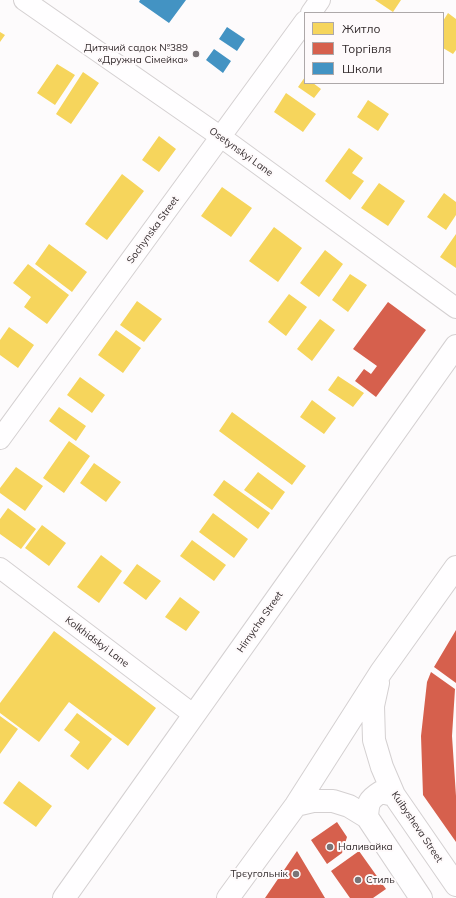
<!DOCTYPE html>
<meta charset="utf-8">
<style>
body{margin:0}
#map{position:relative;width:456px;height:898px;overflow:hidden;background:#fdfbfc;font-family:Mulish,sans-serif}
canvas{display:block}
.legend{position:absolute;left:304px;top:12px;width:140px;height:72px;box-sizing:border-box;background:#fefafb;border:1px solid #ada8a9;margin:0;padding:5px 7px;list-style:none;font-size:12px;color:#342c2e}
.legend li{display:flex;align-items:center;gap:8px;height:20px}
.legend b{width:20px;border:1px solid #ada8a9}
</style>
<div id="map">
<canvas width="456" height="898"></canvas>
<ul class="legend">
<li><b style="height:11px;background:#f6d55c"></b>Житло</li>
<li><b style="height:11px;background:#d6604d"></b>Торгівля</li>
<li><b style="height:11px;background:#4393c3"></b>Школи</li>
</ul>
</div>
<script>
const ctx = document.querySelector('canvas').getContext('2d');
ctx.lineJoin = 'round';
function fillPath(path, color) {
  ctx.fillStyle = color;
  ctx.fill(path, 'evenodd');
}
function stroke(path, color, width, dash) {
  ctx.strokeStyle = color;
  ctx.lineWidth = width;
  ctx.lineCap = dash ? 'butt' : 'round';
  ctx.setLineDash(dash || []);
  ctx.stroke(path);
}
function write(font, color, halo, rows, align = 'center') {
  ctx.font = font + ' Mulish,sans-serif';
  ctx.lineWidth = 4;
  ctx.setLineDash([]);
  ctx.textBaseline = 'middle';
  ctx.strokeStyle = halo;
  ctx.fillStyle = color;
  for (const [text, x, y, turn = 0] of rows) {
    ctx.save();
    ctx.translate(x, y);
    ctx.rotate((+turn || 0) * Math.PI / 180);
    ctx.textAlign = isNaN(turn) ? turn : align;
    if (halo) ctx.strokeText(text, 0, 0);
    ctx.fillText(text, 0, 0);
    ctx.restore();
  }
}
fillPath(new Path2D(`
 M375 0H401L393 12Z
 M448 13 456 19V50L453 54 443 48V21Z
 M0 32 5 35 0 42Z
 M57 64 75 75 55 105 37 93Z
 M83 72 99 83 71 124 56 114Z
 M305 77V83H313L321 89 314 98 298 87Z
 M286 93 316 114 303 132 274 112Z
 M368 100 389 114 378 131 357 117Z
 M159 136 176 149 159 172 142 160Z
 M349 148 363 158 352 173 364 181 350 200 325 181Z
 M122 174 144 191 107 240 85 224Z
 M379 183 405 201 388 226 361 208Z
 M222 187 252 208 231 237 201 216Z
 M444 193 456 202V215L446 230 427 217Z
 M274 227 302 248 278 282 249 261Z
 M456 234V268L440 257Z
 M49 244 87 272 72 292 35 264Z
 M325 250 343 264 319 297 300 283Z
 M28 264 69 295 47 324 24 307 31 297 13 283Z
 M350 274 367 285 348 312 332 300Z
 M289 294 307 307 286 336 268 322Z
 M137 301 162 319 144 342 120 325Z
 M320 319 335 330 312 361 297 349Z
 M9 327 34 345 18 368 0 355V340Z
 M116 330 141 348 123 373 98 355Z
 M338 376 364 393 353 407 328 390Z
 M80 377 105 395 92 413 67 395Z
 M312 400 336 418 324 434 300 417Z
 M59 407 86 426 76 441 49 421Z
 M232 412 306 466 292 485 219 431Z
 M69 441 90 456 64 493 43 478Z
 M94 463 121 482 106 502 80 483Z
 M16 467 43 486 25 511 0 493V488Z
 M258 472 285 492 272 510 244 490Z
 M224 480 270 513 258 529 213 495Z
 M8 508 36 529 21 549 0 534V519Z
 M213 513 248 539 234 558 199 532Z
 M42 525 66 543 49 566 25 548Z
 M192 540 226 565 214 581 180 556Z
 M101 555 122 571 99 603 77 587Z
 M137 564 161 581 146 600 123 583Z
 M180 597 200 612 186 631 165 617Z
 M54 631 156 708 128 746 69 702 39 742 0 713V703Z
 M77 713 112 739 88 770 70 756 80 742 64 730Z
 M0 716 18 729 0 754Z
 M19 781 52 806 36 827 3 803Z`), '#f6d55c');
fillPath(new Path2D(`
 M388 302 426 330 376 397 355 381 364 369 371 374 377 366 353 349Z
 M456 630V683L434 667Z
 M431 672 455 689 452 736 456 796V842L423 795 421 736 427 682Z
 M337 822 347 837 342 853 327 864 311 840Z
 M297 851 325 898H265Z
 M359 851 386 889 373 898H350L331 871Z`), '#d6604d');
fillPath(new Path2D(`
 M140 0H186L169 23 139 2Z
 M227 27 245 39 237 51 219 39Z
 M214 49 231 61 223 73 206 60Z`), '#4393c3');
const minor = new Path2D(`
 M24 0 221 137 456 308
 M311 13 320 0
 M0 439 305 21
 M0 568 194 715`);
const major = new Path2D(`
 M378 683 373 706 374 740 382 767 394 795 456 885
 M296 805 313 801H333L349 806 367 817 421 898
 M367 817C368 803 368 800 381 792L394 795
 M64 898 456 346
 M228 898 296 805 381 672 456 567`);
stroke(minor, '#d4d0d1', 22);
stroke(major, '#d4d0d1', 24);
stroke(minor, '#fffeff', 20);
stroke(major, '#fffeff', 22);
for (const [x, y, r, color] of [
 [196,54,4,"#7a7476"],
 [330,847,4,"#7a7476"],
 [296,874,4,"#7a7476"],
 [358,880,4,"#7a7476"]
]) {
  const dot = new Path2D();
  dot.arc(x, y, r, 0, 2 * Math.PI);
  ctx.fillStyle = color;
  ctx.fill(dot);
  stroke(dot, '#fefafb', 1.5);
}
write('10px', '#342c2e', '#fefafb', [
 ["Дитячий садок №389",188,48],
 ["«Дружна Сімейка»",188,60],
 ["Наливайка",338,847,"left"],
 ["Трєугольнік",288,874],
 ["Стиль",366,880,"left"]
], 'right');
write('10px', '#342c2e', '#fefafb', [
 ["Osetynskyi Lane",241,152,36],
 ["Sochynska Street",153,230,-54],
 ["Hirnycha Street",260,622,-55],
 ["Kolkhidskyi Lane",97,642,37],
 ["Kuibysheva Street",417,827,56]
]);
</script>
